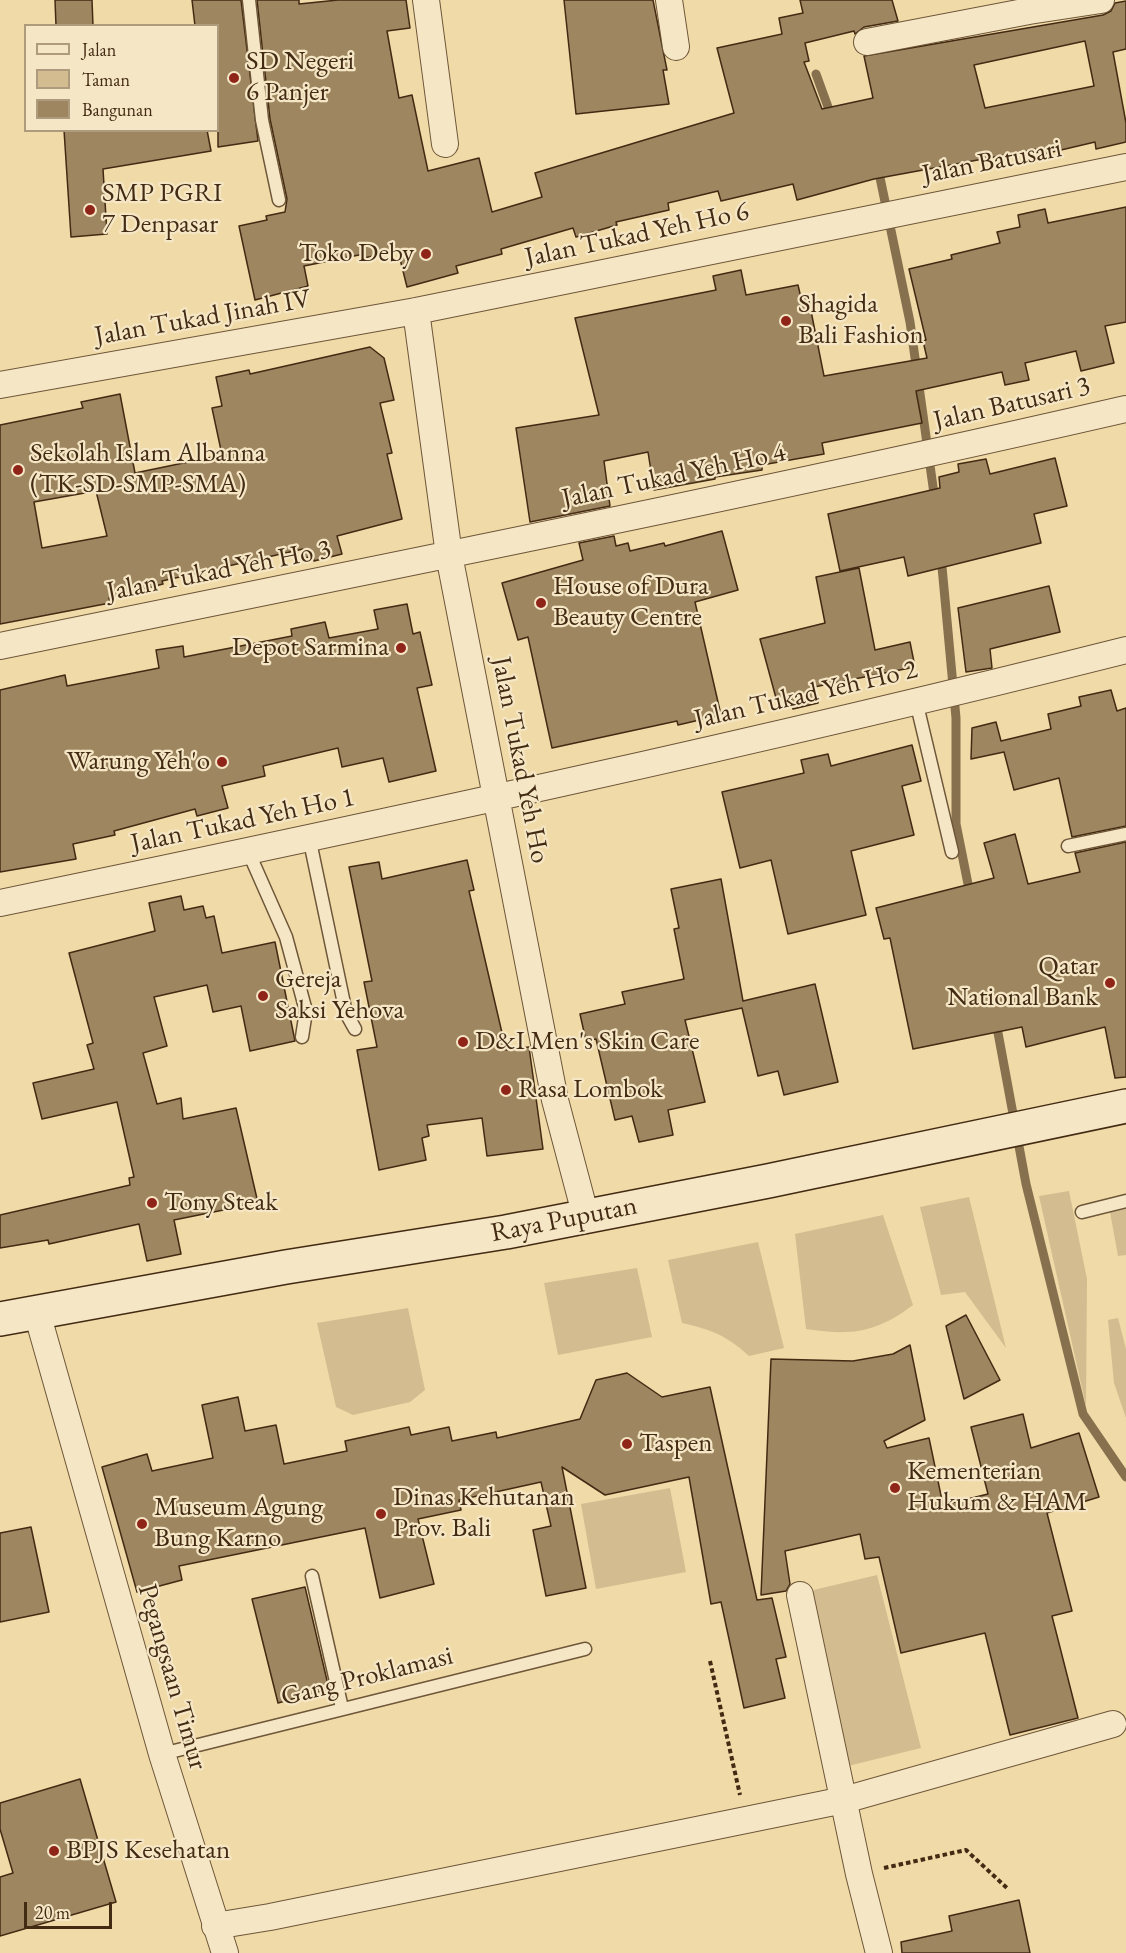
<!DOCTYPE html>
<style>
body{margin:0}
#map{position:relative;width:1126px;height:1953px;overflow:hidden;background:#f0daa8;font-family:"EB Garamond",serif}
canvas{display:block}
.legend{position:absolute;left:24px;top:24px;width:195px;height:108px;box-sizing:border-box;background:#f5e7c6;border:2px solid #ae9b7e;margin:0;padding:8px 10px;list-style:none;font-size:18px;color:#432a13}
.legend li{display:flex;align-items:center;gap:12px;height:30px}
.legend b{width:30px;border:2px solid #ae9b7e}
.scale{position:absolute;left:24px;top:1902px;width:88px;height:27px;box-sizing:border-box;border:3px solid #432a13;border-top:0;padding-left:8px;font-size:18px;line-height:21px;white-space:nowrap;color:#432a13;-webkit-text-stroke:4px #f5e7c6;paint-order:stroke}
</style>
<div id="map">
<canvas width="1126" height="1953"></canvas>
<ul class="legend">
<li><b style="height:8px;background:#f5e7c6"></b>Jalan</li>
<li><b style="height:16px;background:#d3bc8f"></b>Taman</li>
<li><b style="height:16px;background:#9d8660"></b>Bangunan</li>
</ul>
<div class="scale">20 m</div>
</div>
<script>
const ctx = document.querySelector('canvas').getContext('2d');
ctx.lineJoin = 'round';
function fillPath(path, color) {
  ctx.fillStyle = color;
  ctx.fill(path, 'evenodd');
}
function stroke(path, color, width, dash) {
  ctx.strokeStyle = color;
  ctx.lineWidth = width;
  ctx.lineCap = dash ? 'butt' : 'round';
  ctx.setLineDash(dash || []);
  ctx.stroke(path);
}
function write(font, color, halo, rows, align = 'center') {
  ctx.font = font + ' "EB Garamond",serif';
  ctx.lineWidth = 4.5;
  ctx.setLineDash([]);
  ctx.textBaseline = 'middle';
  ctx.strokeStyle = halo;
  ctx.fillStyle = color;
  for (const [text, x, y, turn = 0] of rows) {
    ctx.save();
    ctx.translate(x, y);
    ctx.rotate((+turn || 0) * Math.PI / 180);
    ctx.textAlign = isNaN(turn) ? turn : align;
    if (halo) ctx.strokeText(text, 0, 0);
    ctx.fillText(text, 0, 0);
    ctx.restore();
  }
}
fillPath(new Path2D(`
 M1069 1191 1087 1279 1086 1406 1039 1196Z
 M969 1197 1006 1348 965 1292 941 1295 920 1207Z
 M1126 1208V1255L1118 1256 1110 1212Z
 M883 1215 913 1305C876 1333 851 1336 806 1329L795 1234Z
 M758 1242 784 1348 749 1356C726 1335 712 1330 682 1323L668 1260Z
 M637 1268 652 1337 558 1355 544 1283Z
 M408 1308 425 1390 410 1402 353 1415 336 1407 317 1323Z
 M1118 1318 1126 1349V1418L1114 1383 1108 1320Z
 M670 1488 686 1572 596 1589 581 1504Z
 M877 1575 921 1748 848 1766 805 1592Z`), '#d3bc8f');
stroke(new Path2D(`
 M816 74 832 118
 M878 168 910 322 935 501
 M941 556 956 718V824L970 894
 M996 1022 1026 1184 1083 1414 1126 1477`), '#87704e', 9);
const building = new Path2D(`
 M55 0H92L93 26H56Z
 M192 0H241L258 141 218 147V26H195Z
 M257 0H299V4L338 0H406L410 28 387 31 399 98 412 95 428 171 479 158 492 212 542 197 535 173 734 113 717 48 782 34 779 18 803 13 800 0H892L898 21 864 27 855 34 854 31 805 43 809 61 804 62 822 109 873 98 864 56 1103 15 1111 11 1115 3 1126 1V49L1113 52 1126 123V142L1096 149 1095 142 1044 154 1043 148 874 179 797 200 793 184 721 201 718 191 668 203 669 210 616 222 617 225 576 237 573 228 501 249 502 254 456 266 458 273 407 287 398 251 364 258V254L304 266 308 286 255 300 239 226 267 220 266 216 285 212 287 199 270 119ZM1085 41 1094 86 985 108 974 65Z
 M564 0H653L667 70H663L669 104 576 114Z
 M64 130H207L211 151 103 169 107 234 71 237Z
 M1126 207V322L1105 326 1114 363 1081 371 1076 351 1025 363 1029 380 1005 385 1002 372 916 391 922 423 822 443 824 454 762 465V470L715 477V479L654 490 648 452 604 461 610 506 530 522 516 428 599 415 575 318 716 290 713 276 741 270 746 295 798 285 801 298 808 296 824 376 927 358 923 341 926 340 909 269 952 259 951 255 1000 243 997 232 1020 227 1018 215 1045 209 1048 223Z
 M370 347 384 358 394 400 380 403 392 453 387 454 402 519 337 536 342 554 314 561 313 556 305 558 303 549 162 581 163 584 109 598 110 603 0 624V425L83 408 81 402 120 394 135 473 222 455 212 408 222 406 216 377 249 370 250 374ZM96 491 107 536 42 548 34 502Z
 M1055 458 1067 506 1034 514 1041 543 908 576 904 557 840 571 828 514 940 488 939 477 959 472 958 464 986 459 990 474Z
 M722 531 738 590 695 602 721 715 678 725 677 721 552 748 528 637 518 640 502 583 583 560 579 543 614 536 616 546 628 543 630 551 664 543 665 546Z
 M859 568 875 650 910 642 915 667 814 687 818 703 793 709 790 695 776 698 760 639 825 623 816 577Z
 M1049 586 1060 632 990 649 992 668 966 672 958 608Z
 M407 604 413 634 420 632 432 685 417 688 436 771 389 782 383 758 342 767 338 748 263 766 265 776 222 786 228 808 197 816 195 809 114 831 115 835 73 844 76 859 0 872V690L65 675 67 686 159 668 156 650 183 646 184 657 292 636 291 629 325 622 329 638 378 629 374 610Z
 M1111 690 1117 711 1126 708V826L1072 837 1059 778 1014 790 1004 752 971 759 972 728 996 722 1001 741 1051 729 1048 714 1081 706 1079 697Z
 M912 745 921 781 902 786 914 835 851 851 866 915 788 934 771 860 740 868 722 792 804 773 801 760 828 754 831 766Z
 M1015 834 1028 884 1080 872 1075 853 1126 842V1077L1115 1078 1105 1027 1026 1047 1022 1027 913 1049 890 938 884 939 876 908 994 878 984 843Z
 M467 860 474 890 469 891 506 1050 529 1047 543 1149 487 1156 482 1118 427 1125 429 1136 422 1138 426 1160 379 1170 357 1050 377 1047 364 982 372 981 349 867 379 862 382 879Z
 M721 879 743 1001 815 984 838 1082 784 1095 778 1071 758 1076 742 1008 685 1020 705 1102 668 1110 673 1135 639 1142 632 1116 615 1120 596 1039 586 1041 580 1014 625 1004 622 992 684 979 674 929 679 928 671 889Z
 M181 896 184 910 203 906 206 918 214 916 222 953 275 942 295 1041 250 1051 241 1006 213 1012 207 985 154 997 167 1046 143 1053 157 1104 181 1098 183 1119 236 1108 258 1203 174 1220 181 1254 147 1261 139 1224 49 1244 48 1240 0 1248V1215L130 1185 129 1178 134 1177 117 1102 42 1119 33 1083 94 1069 87 1045 93 1043 69 953 155 931 149 903Z
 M966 1315 1000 1380 964 1399 946 1326Z
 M910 1345 925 1420 884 1441 887 1448 929 1438 943 1505 988 1494 971 1427 1023 1414 1031 1448 1079 1433 1099 1497 1047 1513 1072 1611 1052 1616 1078 1718 1010 1735 985 1633 901 1653 879 1557 865 1559 860 1534 785 1551 790 1584 786 1591 761 1595 771 1359 853 1361 893 1354Z
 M627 1373 662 1397 710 1387 757 1600 772 1598 786 1657 776 1659 785 1698 744 1708 721 1602 711 1604 689 1477 605 1495 562 1467 586 1588 546 1596 533 1530 551 1526 541 1482 459 1500 461 1510 418 1519 434 1584 380 1598 365 1528 179 1566 182 1580 137 1592 102 1467 147 1454 152 1471 213 1458 202 1405 238 1397 245 1431 276 1425 284 1464 347 1451 345 1441 409 1427 411 1435 449 1427 452 1441 496 1432 497 1438 580 1419 596 1380Z
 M31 1527 49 1612 0 1622V1533Z
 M305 1587 329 1689 278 1703 252 1599Z
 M80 1779 116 1902 0 1936V1877L13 1873 0 1829V1803Z
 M1019 1900 1030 1953H902L901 1942 952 1931 949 1916Z`);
fillPath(building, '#9d8660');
stroke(building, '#432a13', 1.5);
const service = new Path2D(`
 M249 0 262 120 279 200
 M916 701 952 852
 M309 837 346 1013 355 1029
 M1068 846 1126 834
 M248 851 286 937 306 1011 302 1037
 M1082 1212 1126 1201
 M312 1576 342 1708
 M162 1754 585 1649`);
const minor = new Path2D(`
 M426 0 445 144
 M669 0 676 47
 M867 42 1029 11 1101 0
 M416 311 449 555 555 1100 586 1217
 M0 385 416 311 1126 167
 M0 646C376 569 752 495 1126 409
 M0 903C376 825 753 744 1126 650
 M37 1313 162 1754 225 1953
 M800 1595 859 1874 879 1953
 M215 1926 270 1917 844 1800 1113 1724`);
const secondary = new Path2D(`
 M0 1319 286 1267 506 1232 768 1181 1126 1106`);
stroke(service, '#6e5638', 15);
stroke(minor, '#6e5638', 28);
stroke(secondary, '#432a13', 36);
stroke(new Path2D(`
 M710 1661 740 1795
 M884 1868 966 1850 1007 1888`), '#432a13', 4, [4.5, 3]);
stroke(service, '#f5e7c6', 12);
stroke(minor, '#f5e7c6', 26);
stroke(secondary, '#f5e7c6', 33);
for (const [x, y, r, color] of [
 [234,78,6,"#8f2418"],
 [90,210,6,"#8f2418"],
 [426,254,6,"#8f2418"],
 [786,321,6,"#8f2418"],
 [18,470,6,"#8f2418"],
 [541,603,6,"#8f2418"],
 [401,648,6,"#8f2418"],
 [222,762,6,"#8f2418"],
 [1110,983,6,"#8f2418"],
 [263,996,6,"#8f2418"],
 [463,1042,6,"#8f2418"],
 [506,1090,6,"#8f2418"],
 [152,1203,6,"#8f2418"],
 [627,1444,6,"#8f2418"],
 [895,1488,6,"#8f2418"],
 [381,1514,6,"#8f2418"],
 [142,1524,6,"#8f2418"],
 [54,1851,6,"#8f2418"]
]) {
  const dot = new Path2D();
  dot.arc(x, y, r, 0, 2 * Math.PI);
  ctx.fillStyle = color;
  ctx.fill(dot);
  stroke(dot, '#f5e7c6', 2);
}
write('27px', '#432a13', '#f5e7c6', [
 ["SD Negeri",246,62],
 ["6 Panjer",246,93],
 ["SMP PGRI",102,194],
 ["7 Denpasar",102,225],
 ["Toko Deby",414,254,"right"],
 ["Shagida",798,305],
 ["Bali Fashion",798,336],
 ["Sekolah Islam Albanna",30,454],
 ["(TK-SD-SMP-SMA)",30,485],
 ["House of Dura",553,587],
 ["Beauty Centre",553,618],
 ["Depot Sarmina",389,648,"right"],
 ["Warung Yeh'o",210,762,"right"],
 ["Qatar",1098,967,"right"],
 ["National Bank",1098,998,"right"],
 ["Gereja",275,980],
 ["Saksi Yehova",275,1011],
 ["D&I Men's Skin Care",475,1042],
 ["Rasa Lombok",518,1090],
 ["Tony Steak",164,1203],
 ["Taspen",639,1444],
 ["Kementerian",907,1472],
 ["Hukum & HAM",907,1503],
 ["Dinas Kehutanan",393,1498],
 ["Prov. Bali",393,1529],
 ["Museum Agung",154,1508],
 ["Bung Karno",154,1539],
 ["BPJS Kesehatan",66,1851]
], 'left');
write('27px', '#432a13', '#f5e7c6', [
 ["Jalan Batusari",992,162,-11],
 ["Jalan Tukad Yeh Ho 6",637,235,-12],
 ["Jalan Tukad Jinah IV",203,318,-10],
 ["Jalan Batusari 3",1012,404,-13],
 ["Jalan Tukad Yeh Ho 4",674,476,-12],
 ["Jalan Tukad Yeh Ho 3",219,571,-11],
 ["Jalan Tukad Yeh Ho 2",806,695,-13],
 ["Jalan Tukad Yeh Ho",520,760,79],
 ["Jalan Tukad Yeh Ho 1",243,821,-12],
 ["Raya Puputan",564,1220,-11],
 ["Pegangsaan Timur",172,1677,74],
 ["Gang Proklamasi",367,1677,-14]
]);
</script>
